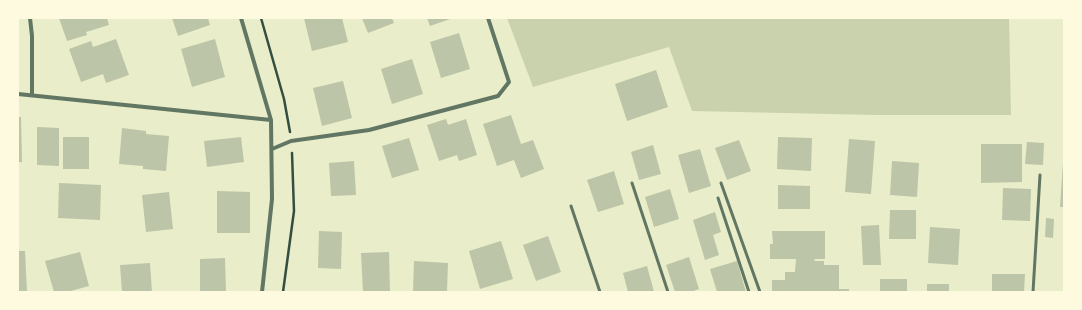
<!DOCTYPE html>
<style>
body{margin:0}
#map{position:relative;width:1082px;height:310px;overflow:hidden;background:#e9edc9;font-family:Raleway,sans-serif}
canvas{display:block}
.frame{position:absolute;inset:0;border:19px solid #fefae0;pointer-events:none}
</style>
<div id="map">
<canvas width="1082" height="310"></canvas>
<div class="frame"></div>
</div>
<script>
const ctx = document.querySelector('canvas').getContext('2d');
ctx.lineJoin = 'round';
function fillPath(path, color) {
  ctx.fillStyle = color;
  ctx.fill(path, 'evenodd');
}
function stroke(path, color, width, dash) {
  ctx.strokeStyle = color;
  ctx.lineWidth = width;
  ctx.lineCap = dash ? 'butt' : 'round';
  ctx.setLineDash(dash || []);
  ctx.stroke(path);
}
fillPath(new Path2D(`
 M507 18H1009L1011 115H876L692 111 669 47 533 87Z`), '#cad2ad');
fillPath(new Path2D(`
 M59 18H107L109 25 86 32 87 35 67 41Z
 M172 18H208L210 25 178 36Z
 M304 18H342L348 42 312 51Z
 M362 18H392L394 23 368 33Z
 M427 18H453L430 26Z
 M459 33 470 69 441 78 430 42Z
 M116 39 129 75 106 83 103 74 81 82 69 49 91 41 93 47Z
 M215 39 225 77 192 87 181 49Z
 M412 59 423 94 392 104 381 69Z
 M656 70 668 107 627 121 615 84Z
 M343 81 352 118 322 126 313 88Z
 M511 115 521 144 533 140 544 169 521 178 514 160 497 166 483 124Z
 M18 117H21L22 162H18Z
 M446 119 448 125 466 119 477 155 459 161 457 155 439 161 427 125Z
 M37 127 59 128V166L37 165Z
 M122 128 146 131V134L169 136 166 171 143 169V166L119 164Z
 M63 137H89V169H63Z
 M241 137 244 162 207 167 204 141Z
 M778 137 812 138 811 171 777 169Z
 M409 138 419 170 392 178 382 146Z
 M849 139 875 141 871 194 845 192Z
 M739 140 751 171 727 180 715 148Z
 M1027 142 1044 143 1043 165 1025 164Z
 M981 144H1022V182L981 183Z
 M653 145 661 174 639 180 631 152Z
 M700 149 711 186 689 193 678 155Z
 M354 161 356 195 331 196 329 163Z
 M892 161 919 163 917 197 890 195Z
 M1063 163H1064V207H1060Z
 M614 171 624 204 598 212 587 180Z
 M59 183 101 185 100 220 58 218Z
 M778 185 810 186V209H778Z
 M1003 188 1031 189 1030 221 1002 220Z
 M670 189 679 219 654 227 645 197Z
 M217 191 250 192V233H217Z
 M169 192 173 229 146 232 142 195Z
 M890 210H916V239H889Z
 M715 212 721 232 713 235 719 255 705 260 693 220Z
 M1046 218 1054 219 1053 238 1045 237Z
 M879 225 881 265H863L861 226Z
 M930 227 960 229 958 265 928 263Z
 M319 231 342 232 341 269 318 268Z
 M772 231H825V259H815L814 261H824V265H839V289H849V292H772V280H785V272H795L796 259H770V244H773Z
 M548 236 561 272 536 281 523 245Z
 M501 241 513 279 480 289 469 251Z
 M18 251H25L27 292H18Z
 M80 252 89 286 67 292H54L45 261Z
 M389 252 390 292H363L361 253Z
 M689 257 699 289 691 292H675L666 265Z
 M225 258 226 292H200V259Z
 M414 261 448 263 447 292H413Z
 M737 261 746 292H717L710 269Z
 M150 263 152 292H122L120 265Z
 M647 266 654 292H628L623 273Z
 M992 274H1025L1024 292H992Z
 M880 279H907V292H880Z
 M927 284H949V292H927Z`), '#bcc5a7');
stroke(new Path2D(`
 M261 18 284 99 290 132
 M283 292 294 211 292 153`), '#344e41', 2.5);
stroke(new Path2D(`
 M632 183 668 292
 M721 183 760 292
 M718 198 749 292
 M571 206 600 292
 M1033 292 1040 175`), '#617663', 3);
stroke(new Path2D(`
 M30 18 32 36V95
 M241 18 271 120 272 199 262 292
 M18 94 271 120
 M272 149 291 141 369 130 498 96 509 82 488 18`), '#617663', 4);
</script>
